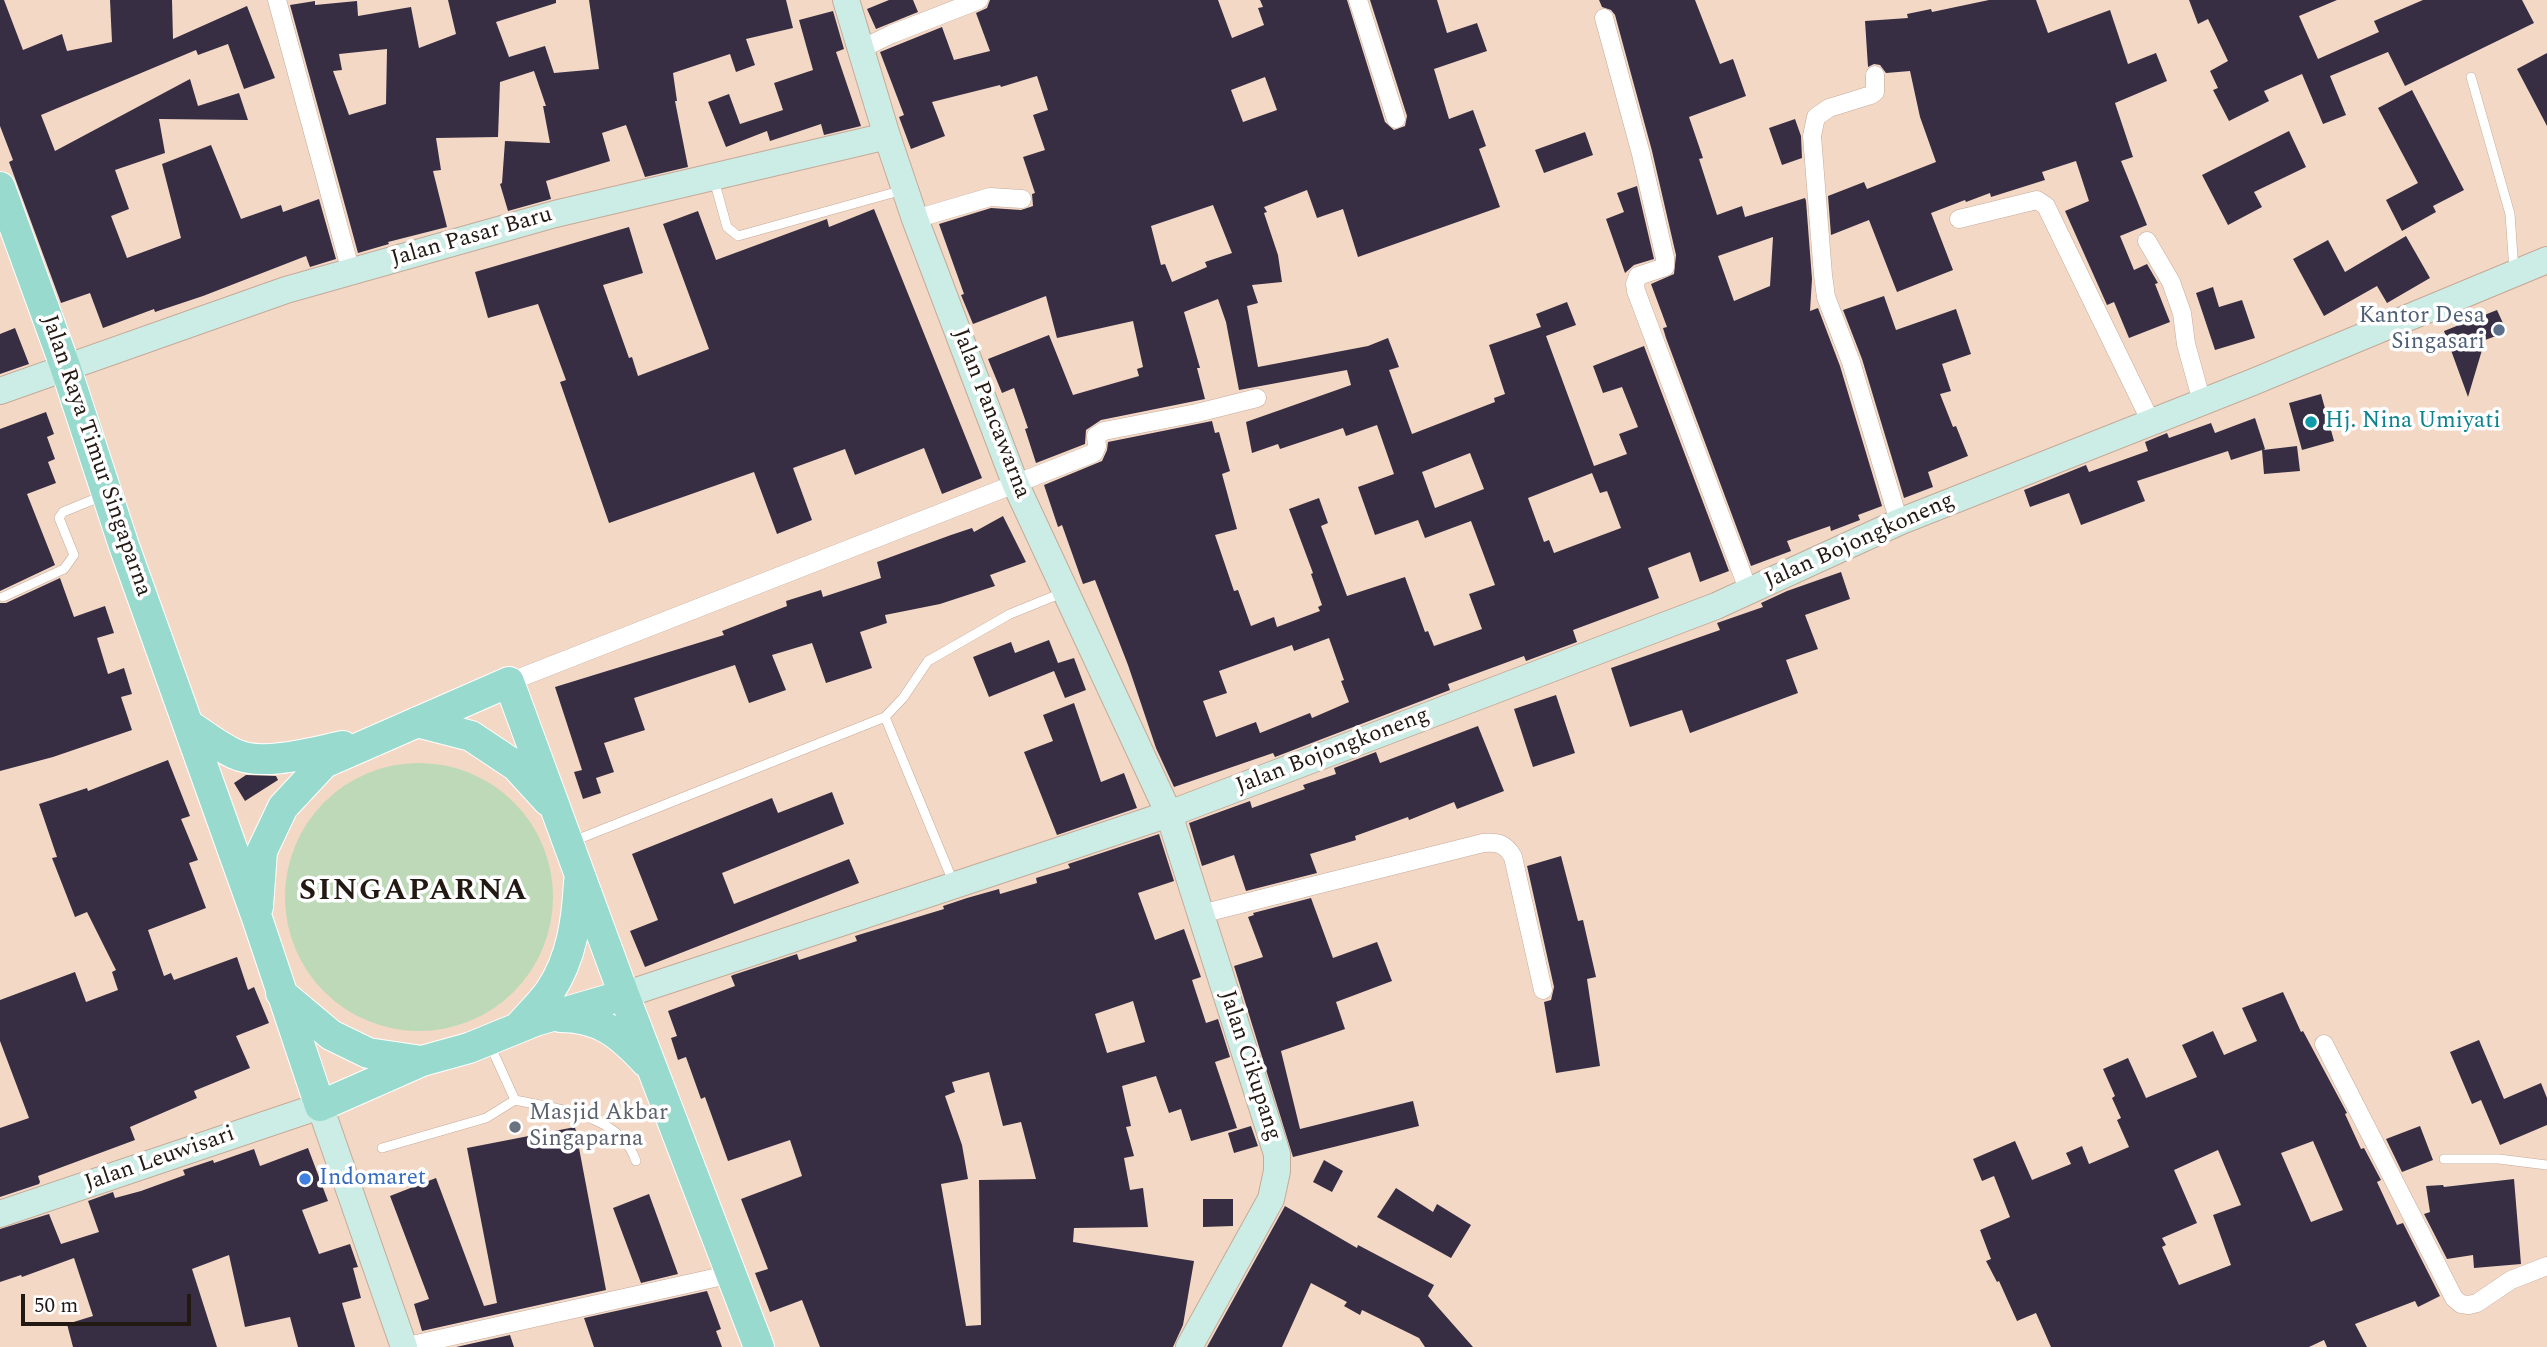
<!DOCTYPE html>
<style>
body{margin:0}
#map{position:relative;width:2547px;height:1347px;overflow:hidden;background:#f4d8c6;font-family:Spectral,serif}
canvas{display:block}
.scale{position:absolute;left:21px;top:1294px;width:170px;height:32px;box-sizing:border-box;border:4px solid #231913;border-top:0;padding-left:9px;font-size:21px;line-height:24px;white-space:nowrap;color:#231913;-webkit-text-stroke:5px #fff;paint-order:stroke}
</style>
<div id="map">
<canvas width="2547" height="1347"></canvas>
<div class="scale">50 m</div>
</div>
<script>
const ctx = document.querySelector('canvas').getContext('2d');
ctx.lineJoin = 'round';
function fillPath(path, color) {
  ctx.fillStyle = color;
  ctx.fill(path, 'evenodd');
}
function stroke(path, color, width, dash) {
  ctx.strokeStyle = color;
  ctx.lineWidth = width;
  ctx.lineCap = dash ? 'butt' : 'round';
  ctx.setLineDash(dash || []);
  ctx.stroke(path);
}
function write(font, color, halo, rows, align = 'center') {
  ctx.font = font + ' Spectral,serif';
  ctx.lineWidth = 7;
  ctx.setLineDash([]);
  ctx.textBaseline = 'middle';
  ctx.strokeStyle = halo;
  ctx.fillStyle = color;
  for (const [text, x, y, turn = 0] of rows) {
    ctx.save();
    ctx.translate(x, y);
    ctx.rotate((+turn || 0) * Math.PI / 180);
    ctx.textAlign = isNaN(turn) ? turn : align;
    if (halo) ctx.strokeText(text, 0, 0);
    ctx.fillText(text, 0, 0);
    ctx.restore();
  }
}
fillPath(new Path2D(`
 M285 897a134 134 0 1 1 268 0a134 134 0 1 1-268 0Z`), '#bdd9b8');
fillPath(new Path2D(`
 M0 0H4L23 50 62 34 67 51 112 42 110 0H172L173 39 247 6 275 78 244 89 228 44 198 55 196 50 41 115 55 151 190 79 198 106 239 93 248 120 159 119 165 153 115 170 129 209 111 216 127 258 181 238 162 164 211 145 241 219 281 205 283 212 319 199 336 259 310 267 306 256 203 296 155 312 154 309 103 328 90 293 61 303 9 162 13 160 0 126Z
 M448 0H556V3L496 22 509 57 545 46 554 73 599 69 589 0H786L793 28 746 39 755 65 736 72 730 54 673 73 677 101H675L688 167 645 177 626 125 602 133 610 161 546 181 551 199 508 211 500 184 502 183 505 141 550 143 543 106H546L534 71 500 82 498 137 436 138 441 170 433 171 447 227 388 242 389 244 358 253 290 5 315 1V5L357 1 358 16 411 7 419 48 456 34ZM387 49 386 104 349 115 333 71 342 70 339 54Z
 M889 0H913L918 12 876 29 867 9Z
 M990 0H1218L1232 38 1264 25 1258 8 1263 7 1260 0H1347L1385 122 1394 130 1405 126 1407 116 1370 0H1437L1447 33 1477 23 1487 51 1434 69 1449 119 1473 110 1486 146 1479 149 1500 207 1358 257 1343 209 1317 218 1307 190 1264 207 1267 212 1264 213 1278 255 1282 282 1252 285 1258 303 1247 306 1258 367 1368 346 1388 338 1399 367 1389 370 1412 434 1495 402 1494 398 1505 394 1489 345 1541 327 1536 314 1567 302 1576 325 1546 336 1594 466 1627 454 1619 434 1638 427 1622 387 1603 393 1593 366 1644 346 1729 571 1700 582 1690 552 1648 568 1659 598 1573 630 1577 642 1526 661 1524 656 1448 684 1450 690 1275 757 1273 753 1174 787 1156 748 1128 665 1095 580 1083 584 1062 525 1058 527 1044 485 1102 461 1107 450 1108 442 1212 421 1215 433 1219 432 1230 471 1222 474 1237 529 1215 535 1234 591 1238 590 1251 626 1274 617 1277 627 1320 611 1318 607 1322 605 1311 574 1313 573 1289 509 1319 498 1328 523 1321 526 1347 596 1405 577 1425 632 1428 631 1434 646 1482 629 1469 594 1495 585 1471 521 1425 538 1418 520 1375 535 1358 487 1394 474 1377 425 1346 436 1343 428 1280 449 1278 444 1252 453 1246 422 1351 385 1347 370 1239 390 1226 322 1218 299 1184 312 1200 368H1197L1205 399 1101 420 1086 430 1085 444 1036 463 1025 429 1028 428 1014 388 1002 393 988 359 1049 335 1073 395 1139 376 1137 369 1143 367 1133 321 1057 338 1046 296 973 324 961 295 964 294 939 224 991 208 1021 210 1033 206 1032 194 1035 193 1023 157 1045 150 1033 115 1048 110 1037 76 1001 87 1000 85 932 102 945 136 911 149 899 117 904 115 880 52 942 27 954 60 990 51 976 13 987 8ZM1265 77 1277 110 1243 122 1231 90ZM1213 205 1232 253 1205 262 1207 267 1172 282 1165 264 1161 265 1151 226ZM1470 453 1484 489 1435 508 1422 472ZM1592 473 1600 493 1607 491 1621 528 1554 553 1549 540 1544 542 1528 498ZM1329 638 1344 680 1341 681 1349 702 1312 718 1310 713 1260 733 1256 722 1216 737 1203 701 1227 693 1219 671 1292 645 1294 651Z
 M1599 0H1695L1720 64 1733 59 1746 96 1689 117 1703 158 1699 159 1717 215 1742 206 1745 217 1805 198 1806 201 1812 279 1810 311 1818 308 1840 366 1882 506 1858 515 1860 520 1831 531 1830 526 1787 541 1791 551 1751 566 1666 338 1663 328 1667 327 1651 284 1674 274 1676 255 1652 151 1615 15 1611 10 1602 7ZM1773 237 1770 286 1734 301 1718 256Z
 M1989 0H2036L2048 33 2110 10 2128 64 2156 53 2167 81 2115 103 2133 157 2121 161 2147 225 2120 236 2134 270 2147 264 2158 283 2155 284 2170 322 2129 338 2114 302 2107 305 2065 211 2089 201 2076 161 2042 172 2045 180 1991 197 1990 193 1966 202 1965 200 1931 213 1953 270 1897 292 1869 220 1831 235 1828 196 1864 182 1867 189 1936 162 1920 117 1910 71 1886 73 1880 65 1874 64 1868 67 1865 21 1908 18 1907 14 1931 9 1932 12Z
 M2189 0H2337L2299 16 2318 59 2379 32 2374 21 2423 0H2522L2534 23 2405 86 2388 52 2330 76 2346 115 2323 124 2302 74 2264 91 2269 101 2229 121 2213 90 2218 88 2210 71 2228 61 2208 19 2198 24Z
 M833 11 844 49 836 52 861 126 824 135 821 124 770 141 767 131 726 147 708 102 729 94 740 124 783 110 774 83 813 70 799 20Z
 M2547 53V126L2517 69Z
 M2412 90 2464 190 2433 206 2436 212 2402 231 2386 200 2418 183 2378 108Z
 M1795 119 1801 136 1802 158 1782 165 1769 128Z
 M2289 131 2306 167 2254 192 2262 207 2228 225 2202 175Z
 M1585 132 1593 155 1544 173 1535 150Z
 M1637 186 1654 259 1634 265 1625 273 1606 219 1624 212 1617 193Z
 M874 209 982 478 942 494 924 448 855 475 845 449 793 468 812 520 777 534 754 472 609 523 560 382 566 380 538 304 488 318 475 272 629 227 643 273 603 285 629 358 632 357 638 376 709 349 663 224 698 211 716 260 827 219 829 227Z
 M2406 236 2430 278 2387 303 2377 286 2324 316 2293 259 2328 240 2345 272Z
 M2213 287 2219 307 2242 300 2255 338 2215 350 2196 293Z
 M1884 296 1896 330 1956 309 1971 354 1942 364 1951 391 1940 394 1953 427 1956 426 1968 456 1928 472 1933 487 1904 498 1862 359 1843 310Z
 M2497 310 2507 332 2485 340 2468 397 2444 331Z
 M15 328 29 364 0 374V334Z
 M2321 394 2334 441 2302 450 2289 403Z
 M46 412 54 434 47 437 55 459 48 462 56 483 27 494 55 565 0 591V429Z
 M2255 418 2265 449 2263 450 2297 446 2300 471 2264 474 2262 450 2231 460 2228 451 2137 481 2145 501 2081 525 2069 493 2030 507 2024 490 2086 465 2089 472 2148 451 2145 442 2167 433 2169 438 2211 423 2215 433Z
 M1003 516 1026 562 990 575 995 586 940 604 885 615 887 623 860 632 872 668 826 683 812 643 772 655 786 690 749 703 735 665 634 698 645 730 604 743 614 772 596 778 601 793 583 799 574 772 582 770 555 687 724 635 722 631 787 606 786 601 821 590 823 597 881 578 877 562 951 535 972 528 974 532Z
 M1841 572 1850 599 1805 615 1818 649 1786 660 1798 693 1690 733 1682 710 1630 727 1611 668 1720 630 1717 623 1763 607 1761 603 1787 591Z
 M60 578 74 617 105 606 114 633 97 638 108 674 124 668 132 694 121 697 132 730 53 757 0 771V603H6Z
 M1049 640 1058 663 1074 658 1086 690 1065 698 1054 671 989 697 973 657 1011 642 1015 653Z
 M1556 695 1575 753 1533 767 1514 709Z
 M1074 703 1101 782 1124 773 1137 808 1057 835 1024 752 1053 741 1043 715Z
 M1478 726 1504 791 1457 809 1454 802 1409 820 1408 817 1355 836 1356 840 1310 854 1317 873 1246 891 1234 855 1202 866 1189 823 1250 801 1252 808 1305 789 1303 785 1336 774 1334 768 1376 752 1380 763Z
 M168 760 190 816 181 819 198 860 189 863 206 908 148 930 164 976 171 973 174 980 237 957 248 990 254 987 269 1023 236 1036 250 1068 194 1091 197 1098 130 1127 135 1140 38 1176 40 1182 39 1184 0 1197V1128L29 1118 0 1041V1000L75 972 86 1002 118 990 112 972 116 970 87 912 75 917 52 858 57 857 39 804 87 788 88 791Z
 M246 775 276 776 278 780 245 801 234 783Z
 M832 792 844 824 722 873 734 904 849 859 859 883 645 967 630 931 658 920 632 854 772 798 778 813Z
 M1159 834 1174 881 1138 893 1155 940 1184 929 1201 977 1192 980 1206 1023 1218 1019 1230 1057 1215 1062 1237 1128 1191 1141 1181 1109 1169 1113 1156 1076 1122 1086 1131 1126 1126 1127 1134 1156 1124 1158 1130 1190 1143 1188 1148 1227 1074 1228 1073 1242 1194 1261 1183 1325 1173 1347H820L802 1300 770 1312 755 1273 768 1269 741 1199 802 1176 790 1140 728 1161 705 1097 701 1099 686 1057 678 1060 671 1038 677 1036 668 1011 735 986 731 976 733 975 797 954 799 960 857 941 855 936 944 909 943 906 967 898 999 889 1000 894 1037 883 1036 878 1070 868 1068 864ZM1133 1001 1145 1042 1107 1053 1095 1014ZM989 1072 1003 1126 1021 1122 1036 1179 979 1180 981 1325 966 1326 941 1184 968 1179 962 1145 945 1096 955 1092 952 1082Z
 M1561 856 1578 921 1583 920 1596 977 1587 979 1600 1066 1556 1073 1544 1002 1551 1000 1554 987 1527 866Z
 M1311 898 1333 958 1377 942 1392 981 1336 1002 1345 1029 1281 1051 1300 1129 1413 1101 1419 1126 1293 1157 1234 966 1263 957 1248 917 1254 915 1253 913Z
 M2283 992 2301 1032 2303 1031 2347 1113 2345 1114 2361 1149 2364 1148 2381 1180 2377 1182 2397 1225 2403 1223 2440 1296 2418 1307 2415 1301 2355 1324 2367 1347H2327L2324 1340 2309 1347H2051L2036 1313 2017 1321 1999 1281 1997 1282 1986 1261 1991 1259 1980 1230 2010 1217 1994 1176 1982 1181 1973 1159 2015 1141 2032 1180 2071 1164 2066 1153 2082 1146 2089 1164 2129 1147 2117 1120 2121 1118 2112 1098 2115 1096 2103 1069 2128 1058 2146 1098 2197 1077 2182 1045 2213 1031 2224 1055 2257 1041 2242 1008ZM2313 1141 2343 1210 2311 1222 2281 1153ZM2218 1150 2241 1205 2213 1215 2231 1265 2179 1285 2162 1247 2166 1245 2162 1238 2197 1223 2174 1170Z
 M2479 1040 2504 1099 2541 1083 2547 1098V1125L2500 1145 2481 1100 2472 1104 2450 1052Z
 M1251 1126 1258 1146 1234 1153 1228 1133Z
 M2420 1126 2433 1160 2402 1172 2386 1139Z
 M575 1127 606 1290 422 1331 414 1304 429 1299 390 1196 436 1178 484 1306 497 1303 467 1148Z
 M308 1148 328 1201 302 1210 319 1254 350 1244 358 1267 353 1268 361 1298 342 1303 355 1347H298L290 1317 245 1327 229 1255 192 1269 217 1347H73L67 1324 93 1316 74 1258 22 1277 21 1275 0 1282V1229L49 1214 61 1244 99 1232 88 1201 113 1192 115 1198 141 1191 185 1175 183 1170 213 1160 214 1163 254 1149 260 1166Z
 M1324 1160 1343 1171 1332 1192 1313 1182Z
 M2514 1179 2521 1264 2474 1268 2473 1255 2447 1259 2424 1214 2430 1212 2426 1186 2443 1185 2444 1187Z
 M1396 1188 1433 1212 1437 1204 1471 1225 1451 1258 1377 1217Z
 M649 1194 678 1274 641 1283 613 1208Z
 M1203 1199H1233V1226L1203 1227Z
 M1285 1206 1357 1248 1358 1245 1434 1285 1428 1296 1473 1347H1425L1419 1338 1362 1310 1360 1315 1344 1306 1347 1302 1311 1283 1282 1347H1207Z
 M707 1291 721 1329 716 1331 722 1347H594L584 1318Z
 M510 1335 514 1347H456Z`), '#372e44');
const lane = new Path2D(`
 M2471 77 2510 214 2514 271
 M714 180 727 227 738 236 903 190
 M3 597 64 569 74 555 59 518 63 512 102 496
 M885 717 954 884
 M571 842 885 717 903 698 928 661 1010 614 1062 593
 M515 1100C557 1109 620 1114 636 1161
 M382 1148 486 1118 515 1100 490 1045
 M2444 1159H2499L2547 1165`);
const street = new Path2D(`
 M277 0 351 272
 M1358 0 1396 119
 M1604 18 1641 154 1665 258V267L1638 276 1635 284 1636 291 1749 592
 M861 49 892 34 979 0
 M1875 75V92L1871 95 1829 108 1816 117 1812 136 1823 275 1826 297 1851 362 1899 522
 M915 219 990 197 1022 199
 M1959 219 2037 200 2046 206 2151 422
 M2147 241 2171 282 2182 313 2186 344 2202 402
 M509 682 1094 453 1097 446 1096 436 1104 431 1197 413 1257 398
 M1201 914 1483 843C1498 842 1505 843 1513 857L1543 990
 M2324 1044 2454 1298 2461 1304 2469 1305 2477 1303 2511 1280 2547 1266
 M403 1347 732 1274`);
const secondary = new Path2D(`
 M846 0 887 136 915 219 1015 483 1169 814 1277 1154V1171L1271 1199 1189 1347
 M0 391 286 290 555 214 887 136
 M624 995 1169 814 1716 606 1899 522 2253 382 2547 260
 M0 1214 320 1106 404 1347`);
const primary = new Path2D(`
 M0 187 65 366 123 543 257 918 320 1106 422 1061 469 1048 535 1021 624 995
 M417 722 471 736 516 766 548 801
 M189 725C204 735 219 747 235 754 262 767 314 752 343 746
 M258 907 262 851 283 807 324 763 509 682 624 995 759 1347
 M281 993 331 1035 368 1053 422 1061
 M560 1017C600 1017 620 1034 646 1062
 M518 1028C528 1016 541 1004 550 991 572 958 577 919 579 882`);
stroke(lane, '#c5aa99', 10);
stroke(street, '#c5aa99', 19);
stroke(secondary, '#c5aa99', 28);
stroke(primary, '#fff', 32);
stroke(lane, '#fff', 9);
stroke(street, '#fff', 18);
stroke(secondary, '#ccede6', 26);
stroke(primary, '#98dbce', 30);
for (const [x, y, r, color] of [
 [2499,330,7,"#5c6f8a"],
 [2311,422,7,"#0f9aa8"],
 [515,1127,7,"#6b7280"],
 [305,1179,7,"#3f7fe0"]
]) {
  const dot = new Path2D();
  dot.arc(x, y, r, 0, 2 * Math.PI);
  ctx.fillStyle = color;
  ctx.fill(dot);
  stroke(dot, '#fff', 2.5);
}
write('23px', '#231913', '#fff', [
 ["Jalan Pasar Baru",472,238,-16],
 ["Jalan Pancawarna",990,414,69],
 ["Jalan Raya Timur Singaparna",95,456,71],
 ["Jalan Bojongkoneng",1860,542,-24],
 ["Jalan Bojongkoneng",1333,752,-21],
 ["Jalan Cikupang",1249,1066,72],
 ["Jalan Leuwisari",160,1160,-19]
]);
write('23px', '#4e5e75', '#fff', [
 ["Kantor Desa",2485,317],
 ["Singasari",2485,343]
], 'right');
write('23px', '#0d838f', '#fff', [
 ["Hj. Nina Umiyati",2325,422]
], 'left');
write('23px', '#5b616d', '#fff', [
 ["Masjid Akbar",529,1114],
 ["Singaparna",529,1140]
], 'left');
write('23px', '#366cbe', '#fff', [
 ["Indomaret",319,1179]
], 'left');
ctx.letterSpacing = '2px';
write('bold 30px', '#231913', '#fff', [
 ["SINGAPARNA",414,893]
]);
ctx.letterSpacing = '0px';
</script>
